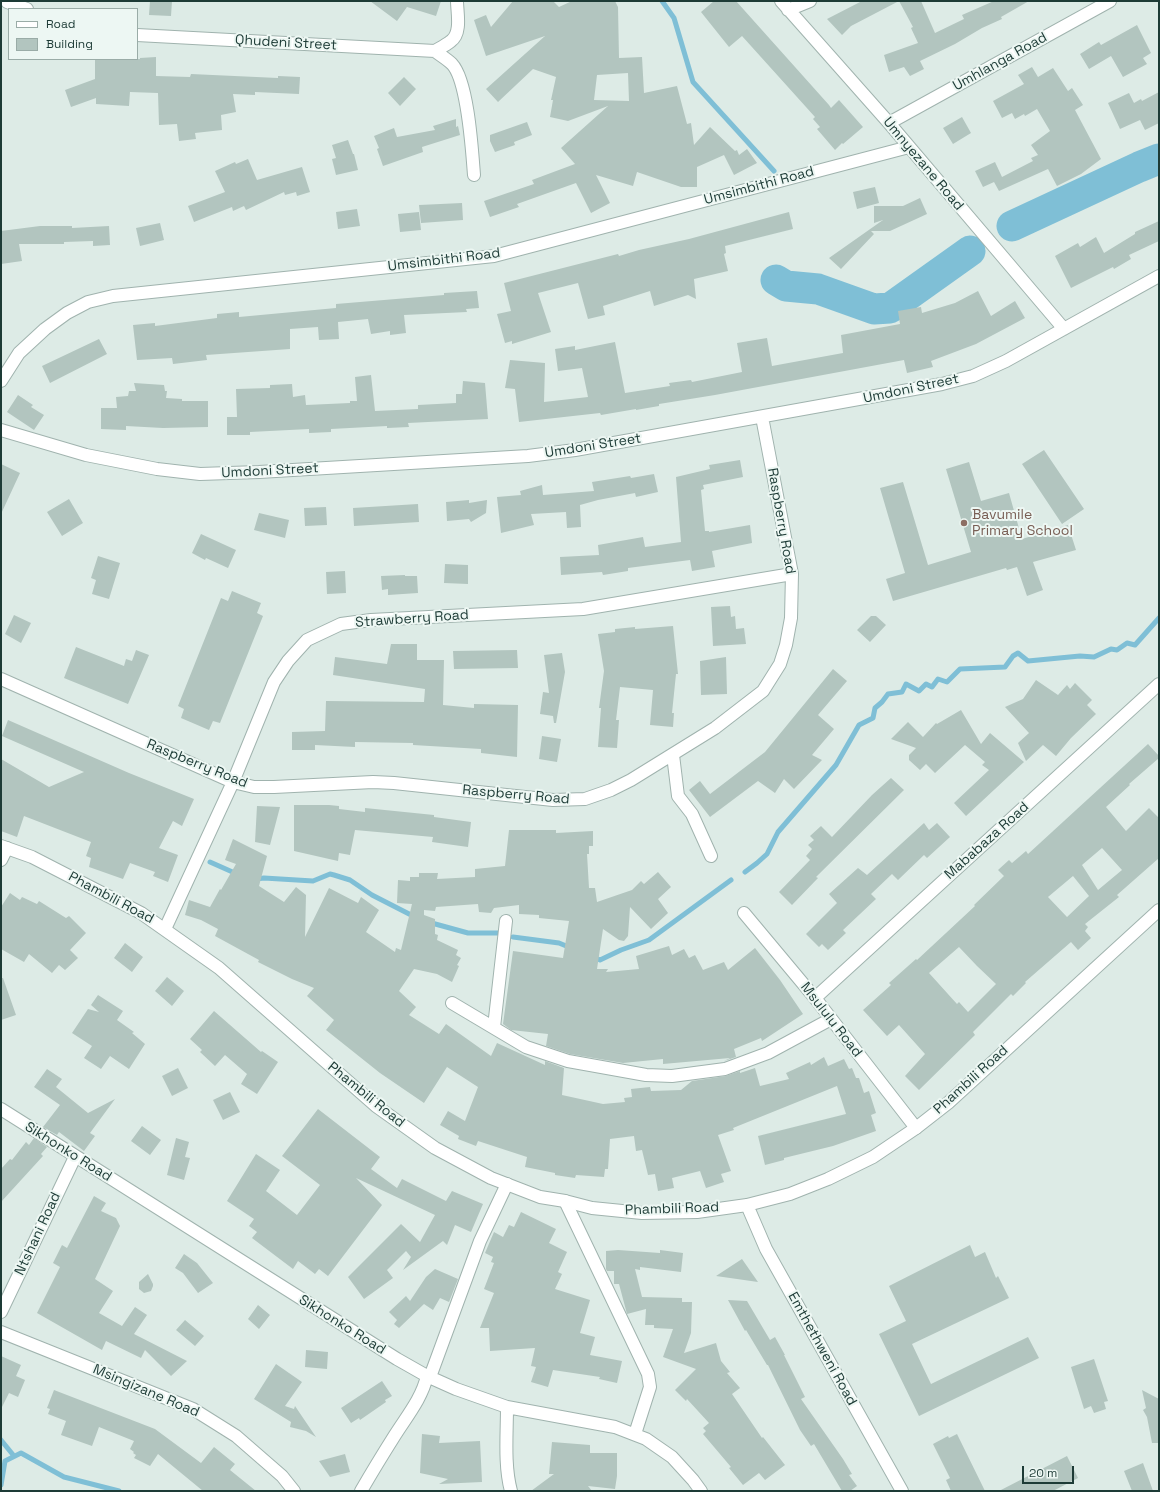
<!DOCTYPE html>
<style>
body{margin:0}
#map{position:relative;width:1160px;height:1492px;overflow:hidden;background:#ddebe6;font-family:"Space Grotesk",sans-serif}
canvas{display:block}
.frame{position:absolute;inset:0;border:2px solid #1d3b36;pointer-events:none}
.legend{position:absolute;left:8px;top:8px;width:130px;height:52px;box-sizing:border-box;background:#edf7f3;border:1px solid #9aaca7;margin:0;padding:5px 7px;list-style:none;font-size:12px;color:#1d3b36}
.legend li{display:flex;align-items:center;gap:8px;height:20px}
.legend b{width:20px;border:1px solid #9aaca7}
.scale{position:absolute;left:1022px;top:1466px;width:52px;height:18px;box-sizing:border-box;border:2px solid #1d3b36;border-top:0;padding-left:5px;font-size:12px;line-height:14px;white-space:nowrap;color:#1d3b36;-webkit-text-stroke:3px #edf7f3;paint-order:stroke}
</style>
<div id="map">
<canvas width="1160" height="1492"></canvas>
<div class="frame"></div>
<ul class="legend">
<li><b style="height:5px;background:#fff"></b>Road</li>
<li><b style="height:11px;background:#b2c5bf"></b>Building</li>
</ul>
<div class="scale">20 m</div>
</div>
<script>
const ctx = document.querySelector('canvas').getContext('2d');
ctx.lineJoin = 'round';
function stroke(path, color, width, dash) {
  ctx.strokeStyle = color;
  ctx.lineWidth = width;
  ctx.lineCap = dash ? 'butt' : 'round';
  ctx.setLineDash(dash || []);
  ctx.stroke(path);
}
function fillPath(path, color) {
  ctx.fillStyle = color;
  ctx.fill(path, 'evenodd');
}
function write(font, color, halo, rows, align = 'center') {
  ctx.font = font + ' "Space Grotesk",sans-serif';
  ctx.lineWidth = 4;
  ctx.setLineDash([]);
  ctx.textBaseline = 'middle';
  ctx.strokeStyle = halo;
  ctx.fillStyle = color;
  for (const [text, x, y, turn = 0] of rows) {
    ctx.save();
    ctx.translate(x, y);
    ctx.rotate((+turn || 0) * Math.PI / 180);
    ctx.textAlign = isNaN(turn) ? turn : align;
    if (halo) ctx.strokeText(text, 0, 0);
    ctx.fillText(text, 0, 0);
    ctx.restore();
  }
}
stroke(new Path2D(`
 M662 1 674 18 693 82 774 171
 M210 862 237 874
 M745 872 757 863 767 854 778 832 836 765 859 725 873 718 875 708 882 702 888 694 902 692 906 684 919 691 926 684 932 687 938 679 947 682 960 669 1005 667 1013 656 1018 653 1028 661 1080 656 1094 657 1111 649 1117 650 1127 643 1135 645 1159 618
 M256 879 264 878 313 881 330 874 334 875 350 880 372 895 415 917
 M428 922 468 933H502
 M513 937 559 943 571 948
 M593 957 600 960 621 950 649 940 731 880
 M1 1440 14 1456
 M1 1485 5 1461 21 1453 64 1477 119 1491`), '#7fbfd6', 5);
stroke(new Path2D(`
 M1012 226 1139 167 1159 159
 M776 280 786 286 818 289 874 309 890 308 970 251`), '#7fbfd6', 31);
fillPath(new Path2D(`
 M150 1H172L171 16 149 15Z
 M370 1H441L436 16 407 7 397 21Z
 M513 1H553L559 7 572 1H615L618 7 619 58 642 57 644 93 677 86 687 124 691 123 694 145 710 127 735 151 737 150 739 155 747 149 757 163 734 175 724 155 697 167V187H681L637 172 633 186 596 175 610 203 591 213 576 183 517 204 519 207 490 217 484 201 534 184 532 180 575 164 561 148 608 106 568 121 550 117 553 100H551L556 77 533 69 498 102 486 89 545 36 486 56 474 20 486 15 491 27ZM628 73 629 101 594 100 597 75Z
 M714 1H736L829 105 831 108 839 100 863 127 843 144 842 143 835 150 817 129 820 127 813 119 815 117 742 36 729 47 701 12Z
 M862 1H921L935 33 964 19 962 15 994 1H1029L1001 17 1002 19 982 28 955 44 920 61 924 69 910 76 904 67 889 72 884 55 918 43 911 28 913 27 899 1 851 26 842 35 827 19Z
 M1137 25 1151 53 1143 58 1147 64 1123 77 1111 56 1089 69 1080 54 1099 42 1101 45Z
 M156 57V76L190 77 191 74 278 78V76L300 77 299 94 255 92V95L233 94 236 112 221 115 222 130 195 133 196 139 179 141 177 124 159 125 158 93 130 92 129 106 96 104V98L71 107 65 90 95 79V59H140V58Z
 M1032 67 1038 77 1053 68 1068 91 1072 88 1083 105 1075 110 1101 159 1081 174 1057 186 1048 169 999 191 994 182 983 187 975 171 995 162 1002 177 1033 161 1031 158 1038 155 1031 145 1050 131 1037 109 1025 116 1024 114 1015 119 1012 113 1002 118 993 101 1024 84 1018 75Z
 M404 77 416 89 400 106 388 93Z
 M1159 92V123L1145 130 1140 120 1120 129 1108 103 1129 93 1134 103 1141 99 1142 101Z
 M962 117 971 133 953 144 943 128Z
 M456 119V127L458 126 460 135 422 147 423 152 383 166 377 149 379 148 374 136 394 128 397 137 435 130 433 126Z
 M527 122 532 135 514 142 515 145 495 152 490 141V135Z
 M348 140 353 154H354L358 170 336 175 332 159 336 158 332 145Z
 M248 159 257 180 302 167 310 192 297 196 296 192 285 195 284 192 246 210 244 206 233 211 232 207 194 222 188 206 225 192 215 171 235 162 236 164Z
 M875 187 879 203 857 209 853 192Z
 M920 198 927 214 890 231H871L874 234 841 269 829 258 883 220 874 223V206H903Z
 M462 203 463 220 421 223 419 205Z
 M357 209 360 226 338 229 336 212Z
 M419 212 421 230 400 232 398 214Z
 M789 212 793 229 725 246 726 253 724 254 728 271 694 279 696 299 688 295 654 306 650 291 603 306 605 315 588 319 578 283 538 293 551 332 512 344V341L505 343 497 314 511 311 504 283 618 254 619 256 639 250 689 239Z
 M1159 221V241L1129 255 1131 259 1114 269 1113 267 1071 288 1055 256 1078 243 1080 247 1096 237 1104 253 1135 234V232Z
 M160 223 164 240 140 246 136 228Z
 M40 226H72V228L109 226 110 245 93 246V241L64 242V244H19L22 261 1 264V231Z
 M477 291 479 308 466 309 467 312 404 315 406 333 390 335V331L371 334 368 319 338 322 339 339 319 340 318 327 290 329V349L206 355 207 360 173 364 172 358 137 360 133 325 155 323V326L217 318V314L239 312V317L336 308V304L444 295V293Z
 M978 291 991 316 1015 301 1025 318 976 344 931 361 933 367 907 373 904 360 715 395 659 404V406L636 410V409L601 415 600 413 519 422 515 389 505 388 510 360 545 363 544 402 588 397 582 368 558 371 555 349 575 346V350L615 342 625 393 670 386 669 383 691 380 692 382 742 372 737 343 767 338 772 366 843 353 841 335 900 324 898 311 921 307 922 313 955 303Z
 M99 339 107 354 50 383 42 366Z
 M371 375 375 411 418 409V405L456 403V394H462L463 381 485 383 488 419 408 423 409 427 387 428V426L331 429V432L309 433V429L250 432V435H227V417H237L236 389 270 388V385L292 384 293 397 305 395 306 405 350 403V401H357L355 377Z
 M134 383 164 385 165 391H167L166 398 182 399V401H208V427L163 428 126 426V430L101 429V408H117L116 397 128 396 129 391H136Z
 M18 395 33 405 31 407 44 415 34 430 7 412Z
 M1044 450 1084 509 1062 524 1022 464Z
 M740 460 743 477 703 485 704 489 701 490 705 531H709V532L750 525 752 543 712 551 715 567 692 571 690 560 628 568V571L603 575 602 572 561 575 560 557 599 555 598 545 643 537 645 547 681 542 676 477 710 469 709 465Z
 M969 462 981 501 1009 493 1022 539 1068 525 1076 550 1033 562 1043 590 1027 596 1017 567 1007 570 1006 568 893 601 886 579 905 573 880 488 903 482 928 565 971 552 946 469Z
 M1 464 20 473 1 514Z
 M654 474 658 492 636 497 635 493 598 500 580 505 581 527 567 528 566 512 531 514 534 525 501 533 497 497 521 495 520 491 542 485 543 495 594 491 592 482 630 476 631 478Z
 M69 499 83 523 62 536 47 512Z
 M469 500V503L487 500 486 513 471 522 469 519 447 521 446 502Z
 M418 504 419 522 354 526 353 508Z
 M326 507 327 525 305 526 304 508Z
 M259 513 289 520 285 538 254 530Z
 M201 534 236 550 228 568 206 558 205 560 192 553Z
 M98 556 120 563 109 599 92 594 96 580 91 578Z
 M445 564 468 565V584L444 583Z
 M345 571 346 593 327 594 326 572Z
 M405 575V576H417L418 593 388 595V589L382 590 381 576Z
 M232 591 261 603 257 613 263 616 220 723 213 721 209 730 181 718 184 709 178 706 221 598 228 601Z
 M730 606 731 617 735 616 736 629 744 628 746 644 713 646 711 607Z
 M14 615 31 623 21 643 5 634Z
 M871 616H876L886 625 870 642 857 630Z
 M673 626 678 674H676L672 713H674L673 727 650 725 653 690 620 687 616 720H619L617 748 598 747 601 708H599L604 671 598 634 615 632V629L635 627V629Z
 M391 644H417V660H444L443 705 474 708V704L518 705 517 757 481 753V749L413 745V743L355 742V747L315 745V750H292V732L325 731 326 701 424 702 425 689 333 675 335 657 387 664Z
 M76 647 124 666 126 659 132 661 136 650 149 655 128 704 64 678Z
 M517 650 518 668 454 669 453 651Z
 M562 653 565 672 556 723H554L553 716 540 714 543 692 549 693 544 655Z
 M726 657 727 694 701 695 700 661Z
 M833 669 847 681 818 715 834 729 812 755 822 760 794 789 784 779 775 793 758 781 710 817 689 790 700 781 710 794 765 752Z
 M1036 680 1058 695 1067 685 1070 689 1075 683 1092 700 1087 705 1096 714 1071 738 1056 756 1043 745 1026 761 1018 743 1029 733 1005 707 1023 699Z
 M961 710 981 744 990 733 1024 762 966 816 954 803 989 770 982 765 985 762 965 745 935 773 926 764 920 770 909 760V755L916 748 891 739 908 722 923 737 936 723 937 724Z
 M8 720 129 773 194 799 182 826 173 821 159 848 178 855 168 882 153 876 155 872 130 863 123 879 89 867 91 858 86 856 91 842 24 816 17 837 1 831V759L49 787 84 772 2 736Z
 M542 736 561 739 557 762 539 759Z
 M1148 744 1159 756V758L1129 784 1130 785 1106 807 1126 831 1149 808 1159 818V858L1117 895 1119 897 1085 924 1088 927 1085 931 1091 938 1078 950 1071 942 1025 982 1026 983 1013 996 1011 994 973 1032 975 1035 919 1090 905 1076 925 1054 899 1025 887 1036 863 1010 891 985 889 983 916 959 917 960 975 906 974 905 1004 876 998 870 1009 860 1012 863 1026 851 1028 854ZM1102 848 1122 870 1098 890 1082 865ZM1073 876 1089 896 1067 917 1048 897ZM959 947 977 966 996 984 968 1012 959 1002 957 1004 929 973Z
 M891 778 904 790 816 877 818 878 792 905 779 892 810 860 806 856 812 849 808 845 814 840 810 836 821 826 832 837 872 795Z
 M294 805H329L339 806V809L365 812V808L434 815V817L471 822 468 847 432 842 433 837 355 830 350 855 339 853 338 861 294 851Z
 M257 806 280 807 270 845 255 842Z
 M924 823 929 830 937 823 950 837 927 858 924 855 898 880 892 874 871 894 876 899 843 930 846 933 828 950 822 944 819 947 806 934 837 903 829 894 858 868 867 875Z
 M509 830H556V833L593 831V846H589V854H587L589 888H595L597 902 632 890 641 881 644 884 658 872 671 887 658 899 668 913 651 929 630 907 628 936 624 941 619 940 603 929 597 969H608L606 972 639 969 636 956 669 946 672 955 684 949 689 958 695 955 703 970 724 962 728 970 755 948 780 980 803 1014 762 1041 761 1038 734 1049 736 1057 724 1061 730 1058 663 1064V1059L623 1063 570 1054 546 1046 548 1034 511 1030 503 1024 513 951 563 958 569 921 539 918V915L519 914V905L494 908 491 913 479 912 478 904 436 907 435 911 424 910V915L435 919V934L438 935 437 940 458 950 456 955 461 958 457 965 459 966 452 982 437 974 414 969 399 991 416 1007 409 1015 439 1034 446 1024 491 1056 497 1043 545 1065V1061L564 1068 562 1095 603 1104 625 1102 624 1098 632 1097 631 1089 650 1087 651 1091 681 1090 692 1081 726 1076 740 1071V1073L755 1068 760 1086 789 1079 786 1073 810 1062 811 1065 824 1057 828 1066 844 1059 849 1069 852 1068 856 1078H859L864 1093 869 1091 876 1113 871 1115 876 1131 833 1146 784 1158V1160L765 1165 758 1136 846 1114 837 1086 733 1128 734 1130 718 1135 731 1171 721 1174 724 1182 706 1188 700 1171 672 1178 674 1188 658 1191 655 1174 648 1175 642 1150 636 1151 634 1136 610 1139 608 1169H605L604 1177 576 1175 575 1178 555 1175V1173L525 1167 527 1157 478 1141 476 1146 458 1139 459 1136 440 1125 448 1111 465 1121 478 1087 447 1067 424 1103 380 1073 326 1030 334 1020 307 996 314 988 292 979 258 962 259 960 215 936 218 929 201 920 185 915 189 900 210 907 220 889 221 890 236 864 225 860 233 839 267 856 259 886 284 902 296 887 306 895 305 937 329 888 358 903 361 897 379 910 366 932 395 952 396 948 401 950 412 904 397 903 398 880 410 881V877H419V873H438L437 879 475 877V869L505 866Z
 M10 893 20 900 22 897 37 904 39 901 66 918 69 916 86 933 70 950 78 958 65 970 59 965 52 973 29 954 24 962 1 949V907Z
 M125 943 143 957 132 972 114 958Z
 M167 977 184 991 172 1006 155 991Z
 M1 978H3L16 1015 1 1020Z
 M98 995 123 1011 117 1020 134 1032 132 1033 145 1044 129 1069 110 1056 101 1069 84 1058 92 1046 72 1033 88 1009 99 1012 91 1005Z
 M214 1011 261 1052 262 1051 278 1062 257 1094 241 1084 247 1074 225 1055 215 1066 200 1052 202 1050 190 1039Z
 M178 1068 188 1088 172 1096 162 1076Z
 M47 1069 62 1079 56 1087 88 1113 115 1099 90 1133 95 1136 84 1151 59 1132 57 1135 43 1127 60 1105 34 1087Z
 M230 1092 240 1112 223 1120 213 1100Z
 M318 1109 380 1157 371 1169 397 1188 402 1179 446 1201 452 1191 483 1204 471 1232 455 1225 447 1245 443 1241 403 1270 411 1257 406 1251 387 1270 393 1278 364 1299 348 1277 401 1224 420 1242 435 1215 356 1178 382 1205 328 1276 319 1269 315 1274 298 1261 293 1269 252 1238 257 1232 249 1226 254 1219 227 1201 256 1154 280 1170 266 1191 297 1215 320 1185 282 1156Z
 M142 1126 161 1140 150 1155 131 1141Z
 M34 1138 47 1147 41 1154 43 1156 1 1202V1169L10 1159 12 1160 26 1142 29 1145Z
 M176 1138 189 1142 185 1157 190 1158 184 1180 167 1175Z
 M94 1196 106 1203 101 1211 116 1218 120 1226 95 1279 113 1291 99 1313 122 1326 135 1307 147 1315 134 1334 187 1361 171 1376 145 1350 141 1358 106 1341 102 1350 37 1313 60 1267 53 1263 62 1245 67 1248Z
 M521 1212 556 1229 549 1243 567 1252 558 1272 562 1274 555 1289 590 1300 580 1333 595 1337 590 1355 622 1361 617 1383 599 1379 600 1377 553 1370 548 1387 531 1382 536 1367 531 1366 535 1348 490 1351 489 1328H480L494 1293 484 1289 494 1263 491 1262 493 1257 485 1253 494 1232 503 1237 509 1225 514 1227Z
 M970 1245 975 1257 985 1252 996 1278 998 1276 1009 1298 912 1344 931 1384 1028 1337 1039 1358 919 1416 879 1334 906 1321 889 1286Z
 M618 1250 660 1253V1250L683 1253 681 1272 640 1267V1270L635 1269 642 1297 682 1298V1302H692L691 1333 684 1353 716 1343 721 1361 730 1372 727 1373 740 1388 732 1394 762 1438 763 1437 785 1465 765 1480 759 1473 743 1485 729 1468 731 1467 703 1434 706 1431 703 1428 709 1423 687 1399 686 1401 675 1390 696 1369 663 1357 673 1329 654 1328V1325H645L646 1309 627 1314 619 1284H614V1271H607L606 1269V1251Z
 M184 1254 197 1263 213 1283 198 1293 183 1273 175 1268Z
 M742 1259 758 1282 716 1276Z
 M435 1269 458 1279 449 1302 440 1298 433 1310 424 1304 399 1328 394 1324 397 1320 389 1312 406 1296 410 1301 426 1277Z
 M148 1274 153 1284V1286L151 1291 144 1293 139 1289V1282Z
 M728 1300 747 1301 770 1340 775 1337 785 1355H784L805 1397 801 1399 843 1459 852 1474 849 1475 857 1486 850 1491H842L814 1444 811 1446 800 1430 768 1365H767L746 1330 745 1331Z
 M258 1305 270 1315 259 1329 248 1319Z
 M185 1320 204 1336 195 1346 176 1330Z
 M306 1350 328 1352 327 1369 305 1367Z
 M1 1356 21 1365 16 1376 25 1380 18 1397 9 1393 1 1409Z
 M1094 1359 1108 1401 1104 1402 1106 1409 1094 1413 1091 1406 1084 1409 1071 1367Z
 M276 1364 302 1382 285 1406 294 1409 295 1406 316 1437 306 1431 290 1427 291 1422 254 1399Z
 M382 1381 392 1396 385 1400 386 1402 360 1420 359 1418 351 1423 341 1408Z
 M54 1390 155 1429 201 1463 214 1447 235 1464 230 1470 256 1491H203L158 1454 150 1466 134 1458 136 1455 133 1453 134 1452 130 1449 134 1441 99 1427 92 1446 61 1435 66 1421 48 1414 50 1409 47 1408Z
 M1142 1390 1159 1399V1443H1152L1147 1417 1143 1410 1146 1408Z
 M422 1434 440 1436 439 1443 480 1441 482 1482 439 1484 448 1479 420 1473Z
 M957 1434 985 1491H951L946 1480 950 1478 933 1444 948 1436 949 1438Z
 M552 1442 590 1445V1453H617V1476L615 1489 588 1486 592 1491H531L554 1474H549Z
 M345 1454 350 1472 330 1477 319 1461Z
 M1067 1456 1078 1478 1053 1491H999Z
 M1143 1463 1153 1491H1132L1124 1471Z`), '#b2c5bf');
const minor = new Path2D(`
 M457 1C457 12 462 33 451 41 446 45 440 48 435 51 440 55 447 59 452 64 468 81 472 150 474 175
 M781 1 889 123 1064 329
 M7 2 27 9
 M788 10 810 1
 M137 35 435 51
 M889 123 1110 1
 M1 381 19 353 45 329 67 313 88 302 113 296 494 256 909 147
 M1 430 86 455 157 469 200 474 259 472 528 456 575 450 942 384 973 376 1006 361 1159 276
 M1 679 233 782 254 787H274L373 782 394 783 553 800 585 799 611 790 631 780 715 728 763 691 780 664 786 645 791 618 792 574 762 417
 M673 755 678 796 692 814 711 856
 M1 860 7 848
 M744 913 815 998 916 1128
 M165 929 233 782 274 682 288 661 307 640 341 624 371 620 583 609 792 574
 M815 998 1159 684
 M452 1003 526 1047 568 1061 646 1075 672 1076 725 1069 768 1053 831 1019
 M494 1027 506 921
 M1 1109 397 1359 427 1376 456 1389 507 1407 615 1427 646 1439 672 1457 693 1480 701 1491
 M565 1201 648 1374 650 1387 635 1434
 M1 1312 75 1157
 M1 1332 193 1409 236 1436 282 1476 294 1491
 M430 1377 480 1241 507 1184
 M507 1407C507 1434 504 1465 511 1491
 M361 1491C372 1472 383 1454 395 1435 407 1416 422 1398 427 1376`);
const tertiary = new Path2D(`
 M1 846 32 857 141 913 219 968 376 1106 435 1148 491 1178 540 1197 565 1201 592 1208 642 1213 697 1212 747 1205 790 1194 828 1179 873 1157 916 1128 948 1103 1159 910
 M747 1205 766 1249 902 1491`);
stroke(minor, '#a0b3ae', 14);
stroke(tertiary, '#a0b3ae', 14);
stroke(minor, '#fff', 12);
stroke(tertiary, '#fff', 12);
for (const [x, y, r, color] of [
 [964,523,4,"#8d6e63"]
]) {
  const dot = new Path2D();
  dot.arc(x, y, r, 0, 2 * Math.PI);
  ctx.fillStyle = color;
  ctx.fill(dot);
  stroke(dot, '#edf7f3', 1.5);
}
write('14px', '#1d3b36', '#edf7f3', [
 ["Qhudeni Street",286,43,3],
 ["Umhlanga Road",1000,62,-29],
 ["Umnyezane Road",923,164,50],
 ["Umsimbithi Road",759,186,-15],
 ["Umsimbithi Road",444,260,-7],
 ["Umdoni Street",911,389,-12],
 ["Umdoni Street",593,446,-9],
 ["Umdoni Street",270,471,-3],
 ["Raspberry Road",781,521,80],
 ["Strawberry Road",412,619,-4],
 ["Raspberry Road",197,764,22],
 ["Raspberry Road",516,795,5],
 ["Mababaza Road",987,841,-42],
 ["Phambili Road",111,898,28],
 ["Msululu Road",831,1020,52],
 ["Phambili Road",971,1080,-42],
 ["Phambili Road",366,1095,39],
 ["Sikhonko Road",68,1152,32],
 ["Phambili Road",672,1209,-2],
 ["Ntshani Road",38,1234,-65],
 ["Sikhonko Road",342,1325,32],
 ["Emthethweni Road",822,1349,61],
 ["Msingizane Road",146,1391,23]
]);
write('14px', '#785e54', '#edf7f3', [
 ["Bavumile",972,515],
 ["Primary School",972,531]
], 'left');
</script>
